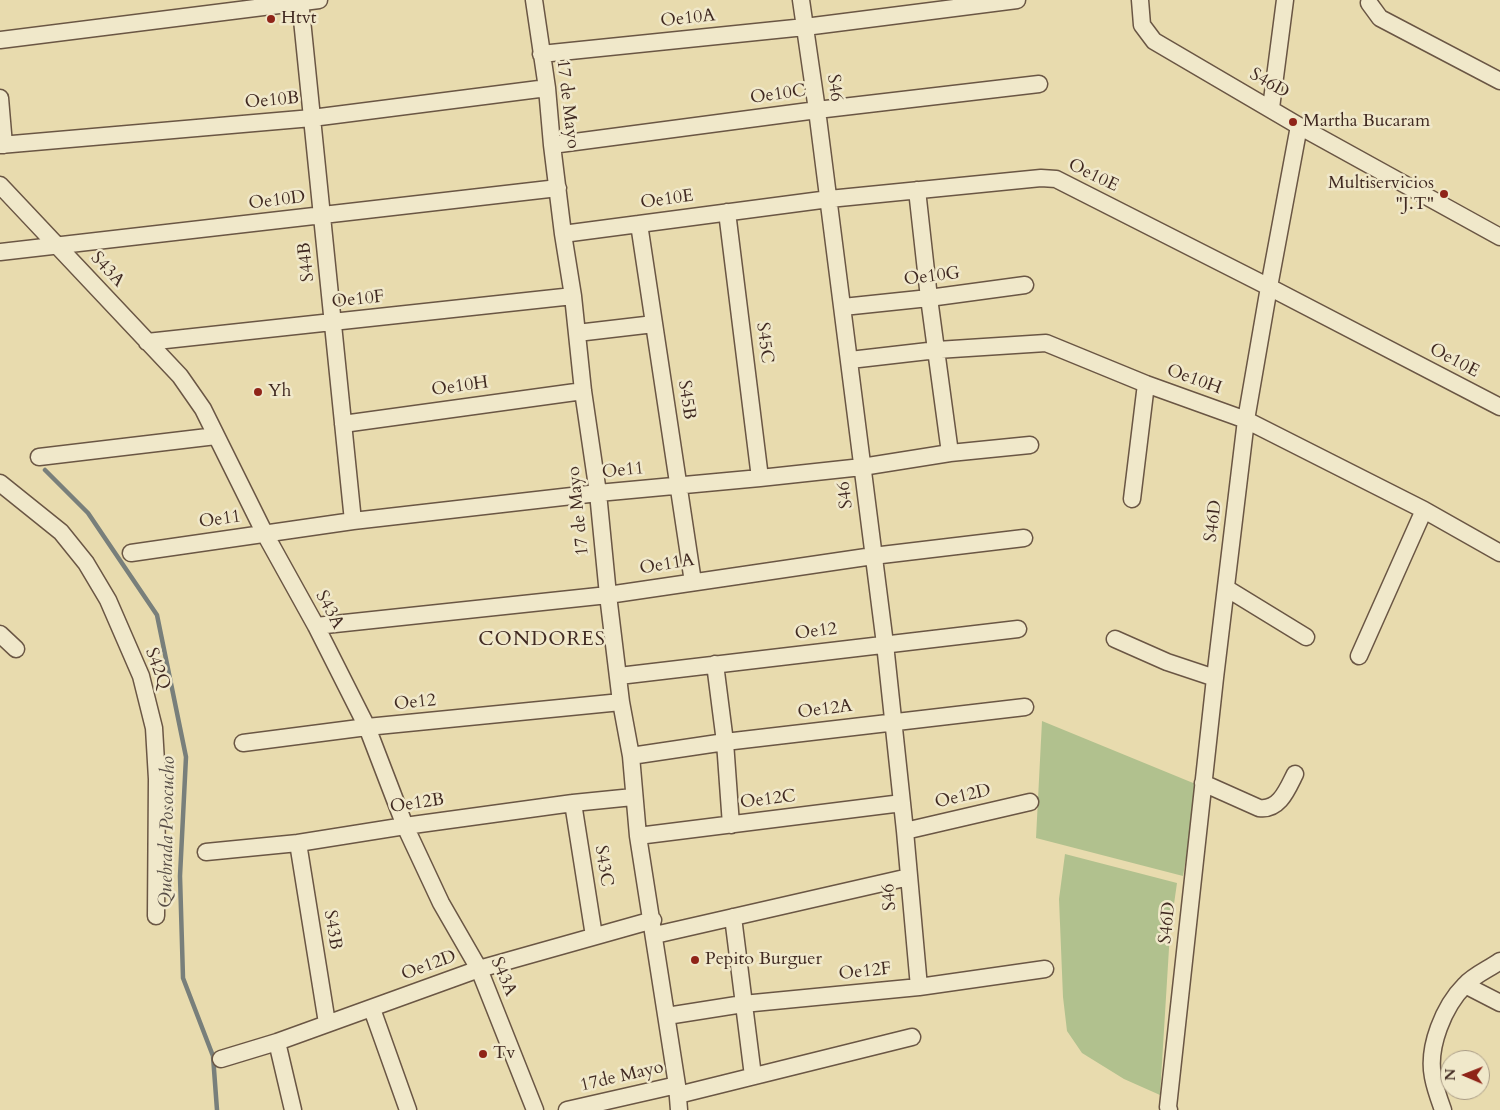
<!DOCTYPE html>
<style>
body{margin:0}
#map{position:relative;width:1500px;height:1110px;overflow:hidden;background:#e8dbae;font-family:Cardo,serif}
canvas{display:block}
.north{position:absolute;left:1440px;top:1050px;width:50px;height:50px;box-sizing:border-box;background:#f0e8ca;border:1px solid #aa9c86;border-radius:50%;rotate:271deg;font-size:14px;font-weight:700;line-height:20px;text-align:center;color:#402921}
.north::after{content:'';display:block;margin:auto;width:18px;height:22px;background:#8f2418;clip-path:polygon(50% 0,100% 100%,50% 72%,0 100%)}
</style>
<div id="map">
<canvas width="1500" height="1110"></canvas>
<div class="north">N</div>
</div>
<script>
const ctx = document.querySelector('canvas').getContext('2d');
ctx.lineJoin = 'round';
function fillPath(path, color) {
  ctx.fillStyle = color;
  ctx.fill(path, 'evenodd');
}
function stroke(path, color, width, dash) {
  ctx.strokeStyle = color;
  ctx.lineWidth = width;
  ctx.lineCap = dash ? 'butt' : 'round';
  ctx.setLineDash(dash || []);
  ctx.stroke(path);
}
function write(font, color, halo, rows, align = 'center') {
  ctx.font = font + ' Cardo,serif';
  ctx.lineWidth = 5;
  ctx.setLineDash([]);
  ctx.textBaseline = 'middle';
  ctx.strokeStyle = halo;
  ctx.fillStyle = color;
  for (const [text, x, y, turn = 0] of rows) {
    ctx.save();
    ctx.translate(x, y);
    ctx.rotate((+turn || 0) * Math.PI / 180);
    ctx.textAlign = isNaN(turn) ? turn : align;
    if (halo) ctx.strokeText(text, 0, 0);
    ctx.fillText(text, 0, 0);
    ctx.restore();
  }
}
fillPath(new Path2D(`
 M1042 721 1198 785 1183 876 1036 838Z
 M1065 854 1177 883 1170 932 1160 1095 1124 1079 1082 1053 1067 1031 1063 997 1059 899Z`), '#b1c18e');
stroke(new Path2D(`
 M45 470 88 513 157 615 186 757 180 876 183 978 213 1056 217 1110`), '#787f7b', 4.5);
const minor = new Path2D(`
 M300 0 353 521
 M534 0 547 88 552 145 563 234 573 296 583 391 598 493 608 595 621 702 631 756 638 836 677 1085 567 1110
 M801 0 817 110 885 644 905 831 919 987
 M1140 0 1142 25 1154 41 1299 126 1500 237
 M1369 3 1380 18 1500 81
 M0 40 319 0
 M541 54 805 27 1017 0
 M0 98 4 145
 M1271 108 1285 0
 M0 145 312 118 547 88
 M552 145 817 110 1039 84
 M0 185 180 376 203 409 265 534 316 626 367 727 405 826 441 903 479 969 535 1110
 M917 190 929 298 950 453
 M727 212 760 478
 M639 224 693 582
 M563 234 829 199 1041 178 1056 179 1269 287 1500 407
 M0 252 558 188
 M843 307 929 298 1025 285
 M577 333 654 324
 M147 342 573 296
 M850 360 937 350 1046 343 1146 384 1246 420 1424 510 1500 553
 M343 424 583 391
 M39 457 216 436
 M0 483 61 532 86 563 108 600 141 676 154 728 157 779 156 916
 M1132 499 1146 384
 M131 553 353 521 598 493 760 478 862 467 950 453 1030 445
 M1226 588 1306 637
 M316 626 608 595 873 556 1024 538
 M0 634 16 649
 M1115 639 1167 662 1215 678
 M1359 656 1424 510
 M715 664 725 742 731 825
 M619 676 1018 629
 M243 743 367 727 621 702
 M631 756 725 742 1025 707
 M1203 783 1259 808C1279 811 1287 790 1295 774
 M573 803 594 936
 M905 831 1030 802
 M638 836 902 803
 M298 843 327 1023
 M206 852 298 843 405 826 573 803 633 797
 M733 917 753 1076
 M655 935 909 877
 M1465 985 1500 1003
 M372 1009 408 1110
 M667 1016 743 1004 919 987 1045 969
 M277 1042 293 1110
 M221 1059 277 1042 479 969 653 920
 M677 1085 679 1110
 M678 1095 912 1037
 M1169 1110 1168 1107 1215 678 1246 420 1269 287 1299 126
 M1443 1110C1439 1099 1435 1088 1433 1077 1427 1047 1444 1006 1465 985 1474 975 1489 969 1500 961`);
stroke(minor, '#6a5644', 19);
stroke(minor, '#f0e8ca', 16);
for (const [x, y, r, color] of [
 [271,19,5,"#8f2418"],
 [1293,122,5,"#8f2418"],
 [1444,194,5,"#8f2418"],
 [258,392,5,"#8f2418"],
 [695,960,5,"#8f2418"],
 [483,1054,5,"#8f2418"]
]) {
  const dot = new Path2D();
  dot.arc(x, y, r, 0, 2 * Math.PI);
  ctx.fillStyle = color;
  ctx.fill(dot);
  stroke(dot, '#f0e8ca', 2);
}
write('18px', '#402921', '#f0e8ca', [
 ["Htvt",281,19],
 ["Martha Bucaram",1303,122],
 ["Multiservicios",1434,184,"right"],
 ["\"J.T\"",1434,205,"right"],
 ["Yh",268,392],
 ["Pepito Burguer",705,960],
 ["Tv",493,1054]
], 'left');
write('18px', '#402921', '#f0e8ca', [
 ["Oe10A",688,19,-6],
 ["S46D",1269,84,30],
 ["S46",834,88,82],
 ["Oe10C",778,95,-8],
 ["Oe10B",272,101,-5],
 ["17 de Mayo",567,104,83],
 ["Oe10E",1093,176,26],
 ["Oe10E",667,200,-8],
 ["Oe10D",277,201,-7],
 ["S44B",307,262,-96],
 ["S43A",107,270,47],
 ["Oe10G",932,277,-7],
 ["Oe10F",358,300,-6],
 ["S45C",764,343,83],
 ["Oe10E",1454,361,28],
 ["Oe10H",1194,380,20],
 ["Oe10H",460,387,-8],
 ["S45B",686,400,82],
 ["Oe11",623,471,-6],
 ["S46",846,495,-97],
 ["17 de Mayo",579,511,-96],
 ["Oe11",220,520,-8],
 ["S46D",1214,521,-83],
 ["Oe11A",667,565,-9],
 ["S43A",329,610,62],
 ["Oe12",816,632,-7],
 ["S42Q",157,669,70],
 ["Oe12",415,703,-6],
 ["Oe12A",825,710,-7],
 ["Oe12D",963,797,-13],
 ["Oe12C",768,800,-7],
 ["Oe12B",417,804,-8],
 ["S43C",603,866,81],
 ["S46",890,897,-95],
 ["S46D",1168,923,-84],
 ["S43B",332,930,81],
 ["Oe12D",429,966,-20],
 ["Oe12F",865,972,-6],
 ["S43A",503,977,67],
 ["17de Mayo",622,1077,-13]
]);
write('italic 19px', '#574d46', '#f0e8ca', [
 ["Quebrada Posocucho",168,832,-89]
]);
ctx.letterSpacing = '1px';
write('20px', '#402921', '#f0e8ca', [
 ["CONDORES",542,640]
]);
ctx.letterSpacing = '0px';
</script>
